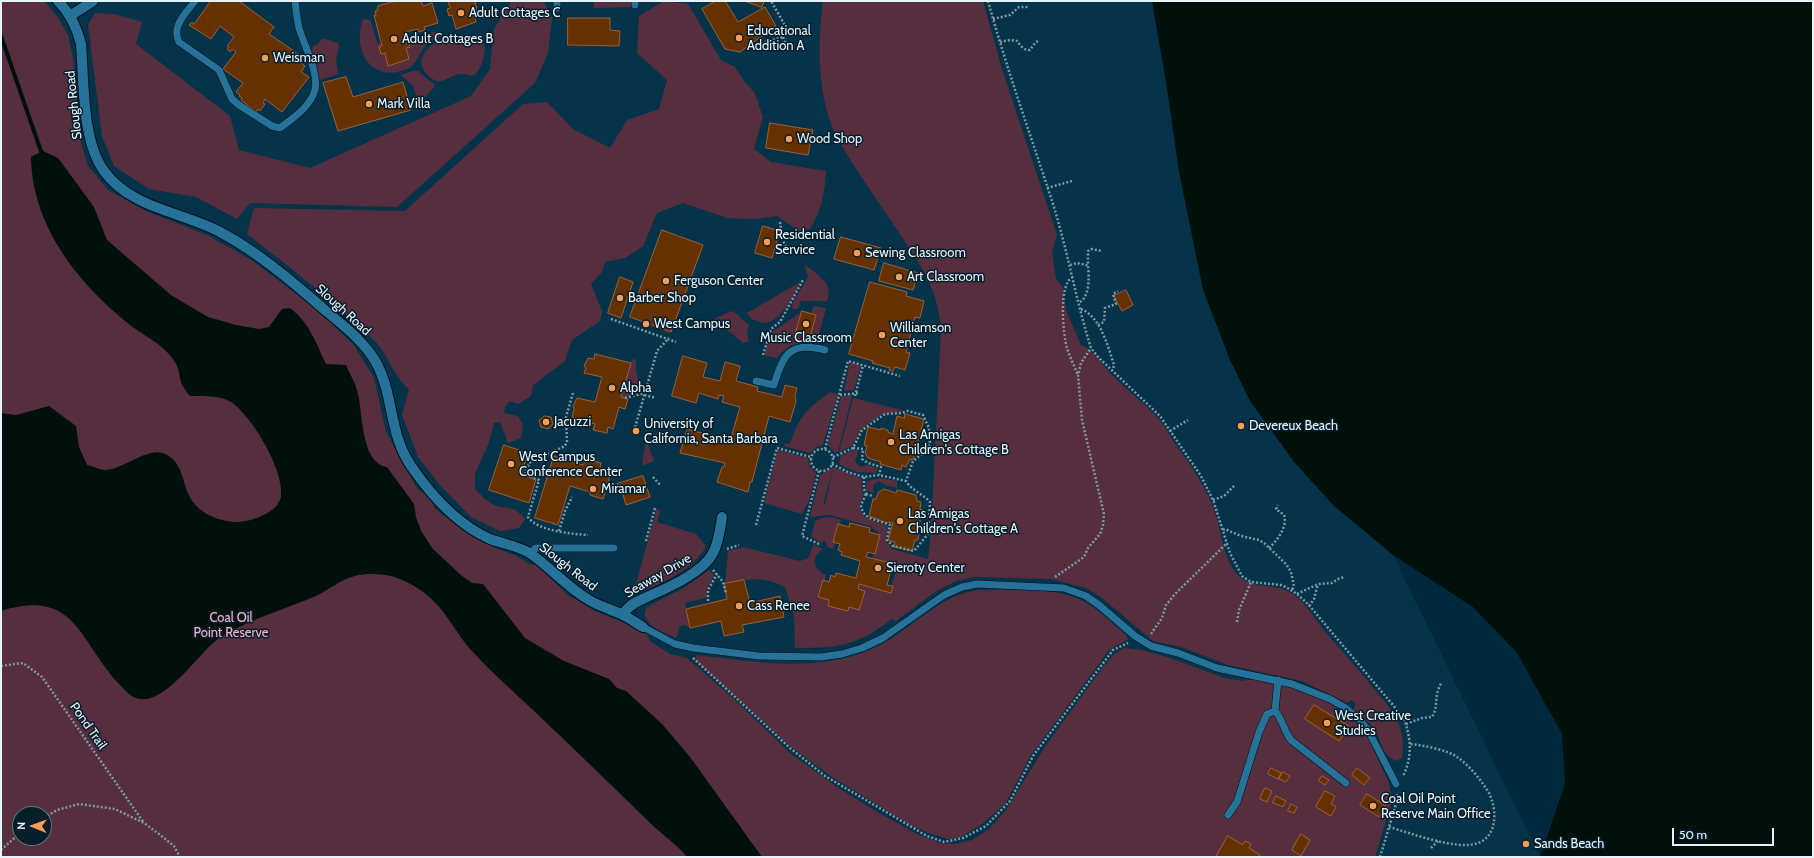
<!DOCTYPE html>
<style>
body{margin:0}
#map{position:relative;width:1814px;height:858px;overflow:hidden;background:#00293d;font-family:Cabin,sans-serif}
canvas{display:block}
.frame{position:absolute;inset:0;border:2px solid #e5f3fc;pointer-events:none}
.north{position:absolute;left:12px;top:806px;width:40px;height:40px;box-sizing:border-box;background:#071e2b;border:1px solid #60737f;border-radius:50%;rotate:271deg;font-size:11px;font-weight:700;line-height:16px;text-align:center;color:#e5f3fc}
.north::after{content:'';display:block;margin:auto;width:14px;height:18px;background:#fd9d55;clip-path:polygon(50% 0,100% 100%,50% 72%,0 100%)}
.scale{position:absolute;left:1672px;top:828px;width:102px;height:18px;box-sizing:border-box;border:2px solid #e5f3fc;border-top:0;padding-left:5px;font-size:12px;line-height:14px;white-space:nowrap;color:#e5f3fc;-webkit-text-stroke:3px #071e2b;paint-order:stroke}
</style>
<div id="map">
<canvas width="1814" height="858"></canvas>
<div class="frame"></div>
<div class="north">N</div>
<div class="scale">50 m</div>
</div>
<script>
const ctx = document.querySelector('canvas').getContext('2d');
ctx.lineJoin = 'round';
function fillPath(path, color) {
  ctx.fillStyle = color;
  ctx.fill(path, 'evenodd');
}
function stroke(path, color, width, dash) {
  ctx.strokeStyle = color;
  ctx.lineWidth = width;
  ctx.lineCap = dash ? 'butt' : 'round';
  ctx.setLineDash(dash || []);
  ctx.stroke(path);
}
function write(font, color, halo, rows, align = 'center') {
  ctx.font = font + ' Cabin,sans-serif';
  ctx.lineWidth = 3;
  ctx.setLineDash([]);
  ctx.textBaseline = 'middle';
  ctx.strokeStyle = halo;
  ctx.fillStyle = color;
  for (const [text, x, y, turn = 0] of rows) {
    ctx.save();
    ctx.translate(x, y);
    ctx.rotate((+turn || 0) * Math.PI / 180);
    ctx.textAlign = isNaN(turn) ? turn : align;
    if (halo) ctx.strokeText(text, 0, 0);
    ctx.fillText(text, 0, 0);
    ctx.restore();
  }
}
fillPath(new Path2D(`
 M1 1H1152L1167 88 1179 172 1230 360 1250 401 1294 462 1393 555 1540 857H1ZM20 814H44V838H20Z`), '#05344a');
fillPath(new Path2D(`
 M1 1H44L57 16 68 35 73 58 80 140 88 166 108 190 146 211 207 235 253 261 317 310 353 344 374 378 386 432 417 488C422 494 434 496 434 507L443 516 444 515 452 518 453 522 495 548 517 556 529 564 542 566 547 575 570 597 576 599 593 610 631 626 645 630 650 641 670 654 687 658 735 700 790 753 834 785 874 810 919 835 943 844H954L972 840 989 829 1006 810 1046 745 1103 667 1114 654 1124 648 1142 650 1167 657 1225 678 1242 681 1254 679 1294 688 1318 696 1341 711 1357 724 1367 736 1389 783 1392 801 1375 857H1ZM20 814H44V838H20Z
 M511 1H544L552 18 548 53 535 83 397 207 250 203 237 219 196 197 149 189 114 166 102 136 88 25 95 13 114 14 142 22 136 44 230 116 239 150 310 168 471 96 490 69 494 29Z
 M594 1H631V7L593 8Z
 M664 1 688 4 721 60 735 67 744 81 754 92 763 117 754 149 771 162 826 171C825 193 821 211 810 229L799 231 777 216 755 219 727 218 683 203 657 213 643 246 625 258 605 262 602 272 591 284 602 311 600 321 572 340 565 361 533 385 531 396 518 404 510 401 505 407 504 413 518 416 523 425 521 438 508 443 500 422 494 423 489 442 475 474V489C481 495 488 503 497 506 512 510 513 505 525 519L519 528 500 531 471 517 439 484 418 457 402 415 409 389C393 376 388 354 374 340 334 301 291 268 247 234L254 208 405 211 523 104 547 102 573 129 610 148 627 120 659 109 667 80 637 53 639 16Z
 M823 1H983L1002 69 1057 235 1052 252 1056 279 1062 286 1066 310 1081 345C1092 348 1104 367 1113 376 1127 390 1143 402 1157 417 1164 424 1169 434 1174 442 1188 462 1204 483 1213 507 1221 527 1222 554 1235 572 1250 592 1274 581 1293 594 1307 604 1317 622 1328 635 1344 653 1360 671 1375 690 1383 700 1393 710 1398 722 1403 733 1404 746 1402 758L1397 761C1378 754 1382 736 1372 726 1366 719 1358 716 1353 709L1356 705 1352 700 1347 703 1302 681 1228 665 1181 647 1153 641 1102 598 1086 588 1051 579 974 577 956 581 935 592 896 621 892 619C857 646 838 648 795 648L794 616 785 587C761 575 749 579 725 585L728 551 743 547 800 561 808 558 814 544 823 549C811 557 812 569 826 575L820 596 856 590 858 583 890 591 897 566 872 560 879 533 870 526 830 515 810 517 820 475 833 468 823 505H825L833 468H836L860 478C864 483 860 490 864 495 850 516 873 521 888 526L886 541 892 549 928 559 931 531 941 331C939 292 923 269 902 237 881 205 858 174 839 141 817 100 817 46 823 1Z
 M363 19 370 20 378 44 384 42 402 41 413 38 425 36 432 32 442 31C442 38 432 40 427 44 419 51 418 63 409 68 374 85 351 53 363 19Z
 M451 36 479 37C486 43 486 50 483 59 482 64 478 75 471 76 468 76 464 73 460 74 452 74 444 83 437 81 432 80 427 75 425 72 413 54 436 40 451 36Z
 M323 38 338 43 339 47 336 60 338 74 320 80 311 52 313 46 318 44Z
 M412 71H418L427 79 434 84 435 86 421 102 418 101 413 86 401 75Z
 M805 265C818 275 834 283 827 301H801L798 309H792L793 302 808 277Z
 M800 282C795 294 781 321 766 323 761 323 756 320 751 319L747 313Z
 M814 306 826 308 817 342C799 342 788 343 777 358L764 355 771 333 798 314 810 316Z
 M731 311 737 314 749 325 747 332 749 341 743 343 714 319Z
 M632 359 636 360V371L642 392 632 394 623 399 621 398Z
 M850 362 861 365 854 390 844 391Z
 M830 392 838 394 823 445 816 447 810 453 784 446 785 443 790 444C799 416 808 408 830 392Z
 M851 394 852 396 838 452H834L828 445 841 397Z
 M853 398 902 410 901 412 882 414 862 428 852 446 839 452Z
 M646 439 654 461 642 466Z
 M778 450 808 458 810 467 816 473 809 501 802 514 764 503Z
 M854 450 859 451 855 460 857 464 861 467 866 465 878 468 876 473 856 472 839 464 841 455Z
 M880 478 897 481V488L885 485 879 481 873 485 874 493 866 490 867 481Z
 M657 508 660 511 657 522 696 534 706 546C697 567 657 587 635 593V587Z
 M831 517 841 520 833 549 829 548 824 540 822 543 811 537 815 521 821 518Z
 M709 570 714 575 708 586 706 598 685 603 691 627 683 625 680 626 676 638C665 633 637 624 647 607L685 587Z
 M978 590C1011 590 1055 586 1085 602 1100 611 1113 624 1126 635L1128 640 1119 644 1108 651 1097 667 1031 755 1005 804 982 824 959 838 948 839 926 832 907 823 832 777 789 745 695 660 696 655C758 662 826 675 884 643 915 625 941 595 978 590Z`), '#572e3e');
fillPath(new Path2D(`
 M1152 1H1813V857H1540L1565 784 1562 734 1517 653 1473 607 1393 555 1334 506 1294 462 1250 401 1230 360 1203 290 1179 172 1167 88Z
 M43 151 58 158 94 207 107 240 171 295 208 317 236 325 259 329 269 327 282 309 290 308C309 322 316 343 326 364L346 365C350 374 356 384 358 394 363 414 361 463 387 467L414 504 416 517 421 531 433 549 462 576 472 583 483 584 525 638 564 661 609 679 617 688 626 691 662 724 690 757 762 857H687C675 842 658 832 645 818 608 782 571 746 533 710 513 691 492 673 473 652 462 641 454 626 444 613 431 595 408 579 386 575 376 574 365 573 355 576 341 579 329 590 316 596 285 609 251 619 222 636 200 650 168 703 140 699 131 698 125 690 119 684 78 640 76 588 1 611V413L16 415 49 406 76 426 79 447 87 465C93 466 100 470 105 470 124 470 150 444 167 455 181 463 182 477 187 491 194 511 214 520 234 522 249 523 279 513 281 496 284 470 252 416 231 402 220 395 203 396 190 396 187 393 185 390 183 386 179 380 180 372 177 366 175 360 168 353 164 349 155 341 144 335 134 328 81 287 32 228 31 157Z`), '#00110c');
stroke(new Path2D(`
 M1 36 43 157`), '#00110c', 4);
const building = new Path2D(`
 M211 1H239L274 27 269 34 301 56 298 61 305 66 301 72 309 77 282 112 265 99 263 103 265 104 260 111 258 109 256 112 241 100 242 98 239 96 240 95 236 92 243 83 223 69 236 52 232 49 230 52 227 49 229 47 227 46 234 37 220 26 211 39 189 25 192 22 194 24Z
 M396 1H421L423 6 432 3 438 23 424 27 425 30 419 32 418 29 405 32 410 47 406 48 409 59 388 66 385 53 381 54 379 47 382 46 374 15H376L375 11H377L378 6Z
 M448 1H475L477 10 473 11 476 22 456 29 452 15 449 16 447 9 450 8Z
 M716 1H725L738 22 765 7 776 26 740 52 725 49 702 9Z
 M745 1H764L762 7Z
 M568 18H610V30L620 31 619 46 568 45Z
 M346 77 353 97 403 82 411 110 338 131 323 83Z
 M770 123 813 130 808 155 766 148Z
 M763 226 780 231 772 258 755 253Z
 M662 230 703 245 671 332 630 317Z
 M841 237 881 248 874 270 834 259Z
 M884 263 918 273 913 290 879 281Z
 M620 277 633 282 621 318 608 313Z
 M870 282 907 292 906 296 924 301 920 318 915 317 906 352 910 353 905 370 895 367 893 371 889 370 890 368 872 363 873 361 849 354Z
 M1126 290 1133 305 1122 311 1114 296Z
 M802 311 816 315 810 337 796 333Z
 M595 354 631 363 621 397 628 399 625 409 619 407 613 429 608 427 607 433 593 430 595 424 572 417 574 409 573 406 577 398 595 402 602 377 584 373 586 368 584 366 588 358 594 359Z
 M683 356 707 363 703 377 720 381 725 362 740 366 736 381 758 387 757 391 782 397 785 385 797 388 795 396 796 401 790 422 769 416 752 482H750L748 492 717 482 722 467H724L725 463 680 453 687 429 730 441 740 407 722 402 724 396 719 395 718 399 699 393 696 403 672 396Z
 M905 414 924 419 921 430 923 431 921 438H919L913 460 910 459 906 467 902 465 901 470 880 464 881 462 868 458 865 453 867 446 864 445 868 427 881 430V428L888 430V432L893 434 897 416 904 418Z
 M545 416 551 417 553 424 548 429 541 427 539 421Z
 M504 445 528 453 521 475 536 479 529 503 489 490Z
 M554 456 583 465 586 459 601 463 600 468 611 472 603 499 590 495V492L570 486 558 525 535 518Z
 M643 476 650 497 626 505 622 491H620L617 484Z
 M884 489 896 493 897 490 916 495 917 501 921 502 920 509 923 510 917 533H919L918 540H915L912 551 894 547 895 542 888 540 893 523 888 522 887 523 869 516 873 499H876L878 493Z
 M850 523 870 528 869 532 880 535 875 554 868 552 866 557 899 565 897 572 891 570 887 585 893 586 891 593 859 584 858 589 865 591 859 610 849 607 848 611 828 606 829 600 818 597 823 580 829 582 831 575 835 577 836 573 856 578 860 561 841 555 842 552 838 550 840 544 833 542 838 524 849 527Z
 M744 580 750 603 780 596 784 617 742 625 744 632 724 636 721 621 690 628 686 609 727 599 724 584Z
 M1314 705 1349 726 1339 741 1305 719Z
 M1271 768 1281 773 1278 779 1268 774Z
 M1357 768 1370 778 1364 785 1352 775Z
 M1283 772 1290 776 1286 782 1279 779Z
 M1322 776 1329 780 1325 785 1319 781Z
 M1265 788 1272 791 1267 802 1260 799Z
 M1325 791 1335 796 1331 804 1336 807 1331 816 1316 807Z
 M1367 794 1386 806 1379 817 1360 805Z
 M1276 796 1286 801 1283 807 1273 803Z
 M1291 804 1297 807 1294 813 1288 811Z
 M1301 834 1310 840 1301 856 1292 850Z
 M1228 836 1243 845 1245 841 1251 844 1249 848 1260 855 1259 857H1216Z`);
fillPath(building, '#663100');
stroke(building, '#9a6036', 1);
const lane = new Path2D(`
 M195 1C186 13 171 26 179 42L219 70 232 99 239 105 272 126 280 128C293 118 310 107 315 90 319 73 304 45 299 28 297 19 296 10 295 1
 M557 1V8
 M635 5V1
 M756 381 774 385C783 354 790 341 825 350
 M530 553 536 548H614
 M643 627 675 644 693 648 759 656 821 657 842 654 862 648 883 638 944 595 962 587 977 584 1064 588 1086 596 1099 605 1135 636 1151 646 1178 653 1217 668 1292 684 1330 699 1344 707 1359 719 1368 730 1396 784
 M1275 711 1278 680
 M1228 815 1237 802 1259 732 1267 714 1275 711C1282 718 1284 731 1291 740L1346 783`);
const street = new Path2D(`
 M58 1C70 13 77 28 81 44 84 82 82 141 104 171 131 209 184 212 222 233 259 253 294 283 326 311 344 326 365 342 377 364 394 397 389 434 411 466 431 495 458 525 490 539 503 544 519 546 531 554 551 568 567 587 589 600 599 606 610 609 621 614 628 617 636 623 643 627
 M70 16 93 1
 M623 615C629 604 637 602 647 597 667 588 703 573 713 553 719 542 720 529 722 517`);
stroke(lane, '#00101c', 8);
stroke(street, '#00101c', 12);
stroke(new Path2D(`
 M988 1C1007 70 1031 136 1053 204 1068 252 1076 301 1091 348L1098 357 1160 416 1201 476 1213 500 1230 553 1242 576 1251 582 1281 585 1286 587 1297 594 1308 604 1403 717C1411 736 1413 756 1403 776
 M993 19 1010 15 1019 7H1029
 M783 37 787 48
 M765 42 783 37 786 27 771 1
 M1000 42 1010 40 1017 41C1020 45 1024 51 1030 50L1035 43 1038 41
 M1047 188 1072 181
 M780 222 782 239 789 252
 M1070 265 1077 263 1086 265H1088V251L1091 249 1102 251
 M1073 277C1058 283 1063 335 1067 348 1070 357 1074 366 1078 375
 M1080 302C1090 296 1089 276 1088 265
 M1081 309C1101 317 1108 347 1114 365L1113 370
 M611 319 676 342
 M1098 325 1104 322 1105 308 1116 304 1113 294 1118 291
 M763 355 771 329 780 322 803 280
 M573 393 566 417 567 442 565 446 529 463 525 475 539 480 528 517C537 531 573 534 588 535
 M840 395 859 393
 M855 396 863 365
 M625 398 641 394 656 398
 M634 431 657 351 669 338
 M1170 431 1188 420
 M853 448 863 449 862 459 868 463 881 467 879 475
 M811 460a11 11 0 1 1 22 0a11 11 0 1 1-22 0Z
 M825 449 848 361 900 376
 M833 457 853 448 862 430 885 414 901 413 908 411 923 415 929 428 930 444 927 450 913 461 906 481C911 490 923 494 930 502L928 534 914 551 893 546 887 540 890 525C879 520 862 520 861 505L866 494
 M832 464 848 472 864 477 879 475 906 481
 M819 471 802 536 821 545
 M653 477 661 486
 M864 477V489L866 494
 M866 494 873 496
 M1213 500 1224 496 1235 485
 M756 525 777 448 811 457
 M1223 530 1225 529 1241 536 1259 540 1264 543 1286 564 1291 572 1294 586 1292 590
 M559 531 565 511 572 497
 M646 541 655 508
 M1269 548C1277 541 1288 526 1284 515L1276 509 1278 505
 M727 549 739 545
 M713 570 723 582 726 593
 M1055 577 1084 557 1088 548 1100 534 1103 525 1104 514 1082 420 1078 375 1081 363 1091 348
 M1297 594 1318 584 1332 583 1338 579 1344 577
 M708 601V590L717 574
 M1309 606 1314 599 1318 584
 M1237 622 1239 610 1251 582
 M1151 634 1162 618 1166 605 1175 594 1227 543
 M693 658 790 748 825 776 927 836 944 842 963 838 986 826 1010 801 1033 756 1113 650 1128 643
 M1 666 23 663 42 677 144 823
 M1406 724 1422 718 1432 717C1439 706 1433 696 1442 682
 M44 818 57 810 79 804 115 809 144 823 159 834 174 846 180 857
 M1389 827C1411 833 1457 851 1478 843 1498 836 1497 809 1489 793 1481 780 1470 766 1457 757 1448 750 1422 745 1410 744
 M1431 848 1438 841
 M1 850 20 833
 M1380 857 1397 801V794`), '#7d97a5', 2.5, [2, 2]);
stroke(lane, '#267298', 7);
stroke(street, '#267298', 10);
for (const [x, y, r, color] of [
 [461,13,4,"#fd9d55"],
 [739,38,4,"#fd9d55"],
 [394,39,4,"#fd9d55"],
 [265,58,4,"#fd9d55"],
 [369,104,4,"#fd9d55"],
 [789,139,4,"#fd9d55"],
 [767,242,4,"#fd9d55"],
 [857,253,4,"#fd9d55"],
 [899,277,4,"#fd9d55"],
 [666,281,4,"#fd9d55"],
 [620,298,4,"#fd9d55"],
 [646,324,4,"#fd9d55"],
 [806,324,4,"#fd9d55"],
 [882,335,4,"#fd9d55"],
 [612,388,4,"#fd9d55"],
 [546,422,4,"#fd9d55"],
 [1241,426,4,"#fd9d55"],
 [636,431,4,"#fd9d55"],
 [891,442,4,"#fd9d55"],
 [511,464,4,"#fd9d55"],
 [593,489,4,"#fd9d55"],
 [900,521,4,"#fd9d55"],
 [878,568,4,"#fd9d55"],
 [739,606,4,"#fd9d55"],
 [1327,723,4,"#fd9d55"],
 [1373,806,4,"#fd9d55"],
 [1526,844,4,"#fd9d55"]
]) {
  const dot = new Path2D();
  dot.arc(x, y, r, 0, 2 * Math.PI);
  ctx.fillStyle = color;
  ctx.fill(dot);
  stroke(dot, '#071e2b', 1.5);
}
write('13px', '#e5f3fc', '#071e2b', [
 ["Adult Cottages C",469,13],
 ["Educational",747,31],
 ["Addition A",747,46],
 ["Adult Cottages B",402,39],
 ["Weisman",273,58],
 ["Mark Villa",377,104],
 ["Wood Shop",797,139],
 ["Residential",775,235],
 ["Service",775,250],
 ["Sewing Classroom",865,253],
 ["Art Classroom",907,277],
 ["Ferguson Center",674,281],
 ["Barber Shop",628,298],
 ["West Campus",654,324],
 ["Williamson",890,328],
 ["Center",890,343],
 ["Music Classroom",806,338,"center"],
 ["Alpha",620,388],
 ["Jacuzzi",554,422],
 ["University of",644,424],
 ["California, Santa Barbara",644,439],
 ["Devereux Beach",1249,426],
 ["Las Amigas",899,435],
 ["Children's Cottage B",899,450],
 ["West Campus",519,457],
 ["Conference Center",519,472],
 ["Miramar",601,489],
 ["Las Amigas",908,514],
 ["Children's Cottage A",908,529],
 ["Sieroty Center",886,568],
 ["Cass Renee",747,606],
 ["West Creative",1335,716],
 ["Studies",1335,731],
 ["Coal Oil Point",1381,799],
 ["Reserve Main Office",1381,814],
 ["Sands Beach",1534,844]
], 'left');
write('13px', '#e5f3fc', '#071e2b', [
 ["Slough Road",74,105,-96],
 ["Slough Road",343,310,42],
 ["Slough Road",568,567,38],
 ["Seaway Drive",658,576,-30],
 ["Pond Trail",88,726,55]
]);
write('13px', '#f9b1cc', '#071e2b', [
 ["Coal Oil",231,618],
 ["Point Reserve",231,633]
]);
</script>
